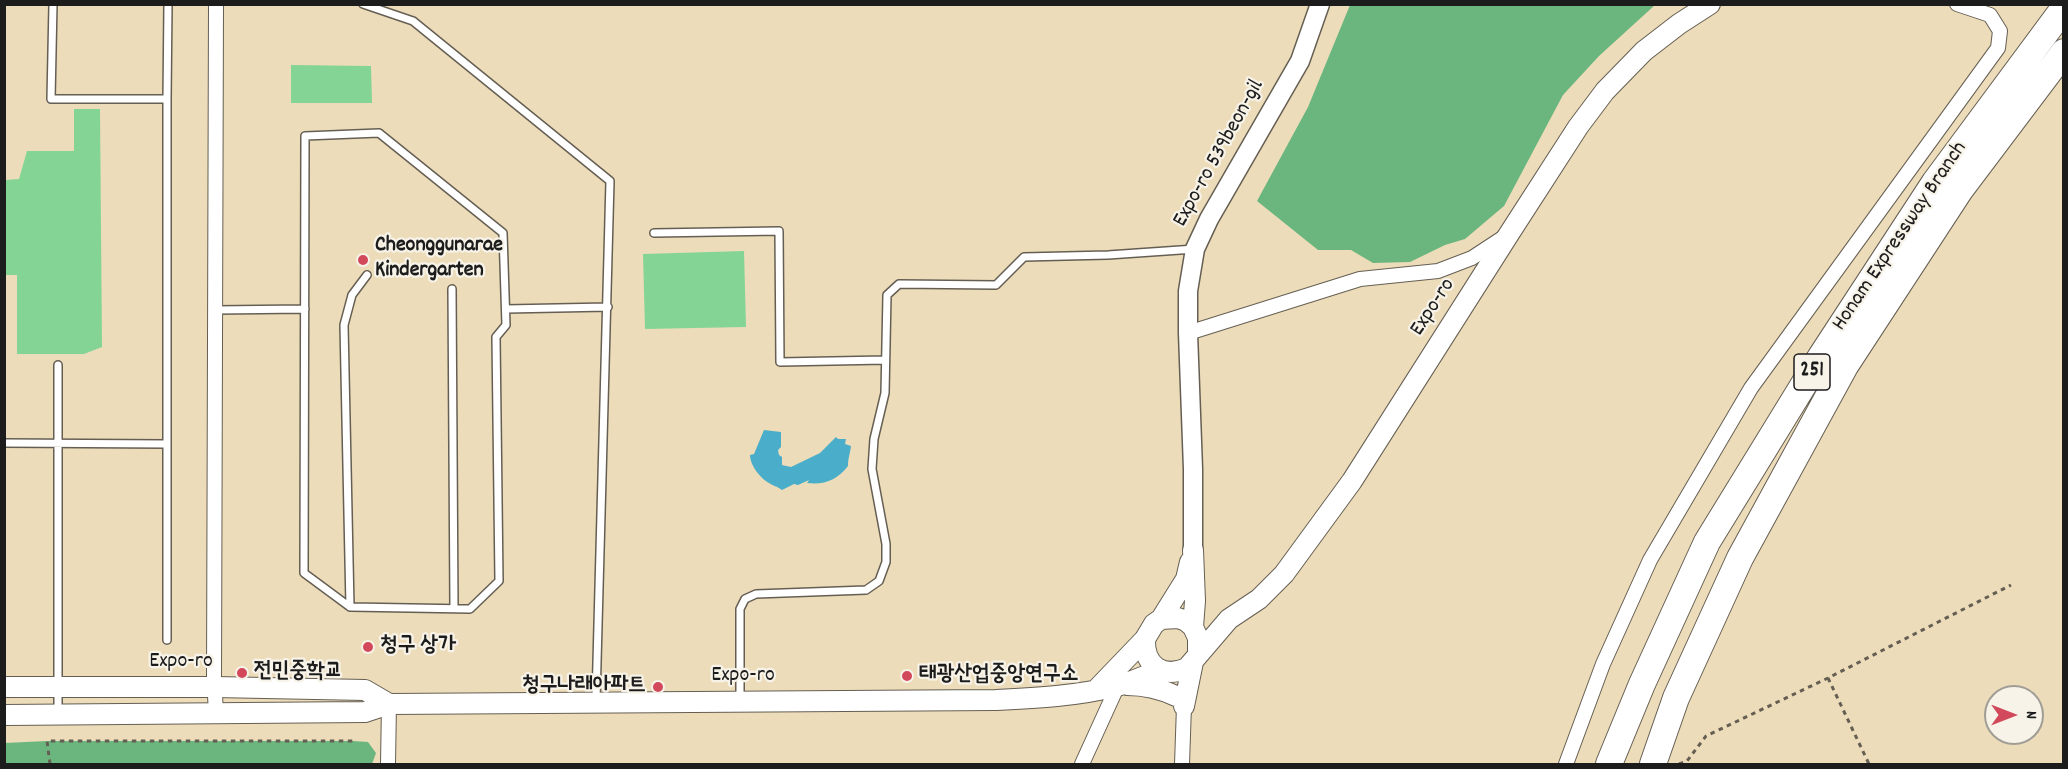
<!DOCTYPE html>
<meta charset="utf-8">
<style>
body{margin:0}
#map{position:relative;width:2068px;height:769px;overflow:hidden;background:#eddcba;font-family:Dekko,sans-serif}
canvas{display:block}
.frame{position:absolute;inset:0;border:6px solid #1c1c1c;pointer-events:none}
.north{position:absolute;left:1984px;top:685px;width:60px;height:60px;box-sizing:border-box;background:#f7f3e8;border:2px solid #9f9d96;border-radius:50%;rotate:90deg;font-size:16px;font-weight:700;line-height:24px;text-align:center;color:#1c1c1c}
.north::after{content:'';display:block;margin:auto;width:21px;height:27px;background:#d1495b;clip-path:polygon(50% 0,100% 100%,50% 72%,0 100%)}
</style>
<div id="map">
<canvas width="2068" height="769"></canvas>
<div class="frame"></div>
<div class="north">N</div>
</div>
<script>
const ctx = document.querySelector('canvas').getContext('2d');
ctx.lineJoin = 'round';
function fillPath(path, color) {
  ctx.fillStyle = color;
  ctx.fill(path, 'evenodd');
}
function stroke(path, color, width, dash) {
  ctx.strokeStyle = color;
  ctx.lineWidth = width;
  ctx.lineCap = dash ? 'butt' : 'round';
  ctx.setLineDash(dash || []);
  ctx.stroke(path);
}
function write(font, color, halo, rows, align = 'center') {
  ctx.font = font + ' Dekko,"Poor Story",sans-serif';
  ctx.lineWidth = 4.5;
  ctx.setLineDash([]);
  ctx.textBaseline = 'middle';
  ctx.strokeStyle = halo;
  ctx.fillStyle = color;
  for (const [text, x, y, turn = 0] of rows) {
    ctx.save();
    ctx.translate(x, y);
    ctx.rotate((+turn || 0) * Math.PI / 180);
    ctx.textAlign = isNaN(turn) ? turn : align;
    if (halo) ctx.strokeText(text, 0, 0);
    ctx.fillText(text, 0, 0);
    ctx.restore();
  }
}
fillPath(new Path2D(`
 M291 65 371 66 372 103H291Z
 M74 109H100L102 347 84 354H17V275H5V180L19 179 27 151H74Z
 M744 251 746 327 645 329 643 254Z`), '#84d595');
fillPath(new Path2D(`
 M1350 5V4L1655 5 1599 56 1563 95 1504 206 1465 239 1445 245 1410 262 1373 263 1351 250H1318L1257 201 1308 107Z
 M47 741H353L368 742 376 753 372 764H5V743Z`), '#6bb67e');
fillPath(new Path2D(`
 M764 430 781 432V447L778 450 779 455 782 457V465L791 467 820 453 836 437 838 439H846L845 444 851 446C850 454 848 458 848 466 837 480 825 485 807 483L809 480 798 485 794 484 782 490C777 486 773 486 769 483 760 478 750 465 750 455L754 454Z`), '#4aaeca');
const service = new Path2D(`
 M53 4 51 99H167
 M363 4 413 21 610 181 596 699
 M379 133 503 233 506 325 496 337 499 581 470 609 350 607 304 573 305 136Z
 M654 233 779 231 780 362 885 360
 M452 289 454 608
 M506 309 608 307
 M215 310 305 309
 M58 365V713
 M4 443 167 444
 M350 607 344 325 352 295 367 275
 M167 640V99L168 4
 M740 701V609L745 599 756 594 866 590 879 581 886 562V544L872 469 874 439 885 393 887 295 899 284 996 285 1024 257 1108 255 1195 249`);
const minor = new Path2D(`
 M216 4 214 678 216 713
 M1188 333 1360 279 1438 271 1472 258 1504 237
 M1179 700 1184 706 1182 764
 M388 764 389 704
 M1082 764 1118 685
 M1566 764 1603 664 1650 560 1751 388 1998 48 2000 31 1990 15 1957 4`);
const tertiary = new Path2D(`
 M1193 550V469L1188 333V291L1195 249 1209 219 1300 61 1320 4`);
const secondary = new Path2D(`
 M1161 619 1186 579 1190 562
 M1193 627 1195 601 1193 550
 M1145 639C1144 665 1162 679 1187 668L1229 619 1259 599 1284 574 1352 481 1509 234 1578 127 1605 91 1644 51 1679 24 1710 4
 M1127 685C1145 685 1159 688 1176 696
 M4 687H215L365 690 389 704
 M1096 690 1145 639 1154 624 1161 619 1178 618 1186 621 1193 627 1198 638V654
 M1184 706 1193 662
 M4 715 365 712 389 704 996 700C1037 698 1077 696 1117 686 1132 682 1146 675 1161 670`);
const motorway = new Path2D(`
 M1609 764 1642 684 1707 542 1820 358 1935 182 2064 8
 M1653 764 1676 698 1740 558 1845 366 1960 190 2064 52`);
stroke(service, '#655f53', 10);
stroke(minor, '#655f53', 16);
stroke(tertiary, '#655f53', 21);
stroke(secondary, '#655f53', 22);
stroke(motorway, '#655f53', 28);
stroke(new Path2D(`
 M1828 678 1869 764
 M50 764 47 741H353
 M1679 764 1687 761 1706 736 1828 678 2011 585`), '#655f53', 3, [4.5, 4.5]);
stroke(service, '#fff', 7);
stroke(minor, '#fff', 14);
stroke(tertiary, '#fff', 18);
stroke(secondary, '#fff', 20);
stroke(motorway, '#fff', 26);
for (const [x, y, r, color] of [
 [363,260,6,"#d1495b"],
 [368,647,6,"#d1495b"],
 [242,673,6,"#d1495b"],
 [907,676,6,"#d1495b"],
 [658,687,6,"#d1495b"]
]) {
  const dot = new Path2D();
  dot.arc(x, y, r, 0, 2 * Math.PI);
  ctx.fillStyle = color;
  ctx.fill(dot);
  stroke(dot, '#f7f3e8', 2);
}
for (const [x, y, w] of [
 [1812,372,36]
]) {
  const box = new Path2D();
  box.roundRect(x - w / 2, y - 18, w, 36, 4.5);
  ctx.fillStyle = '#f7f3e8';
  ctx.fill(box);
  stroke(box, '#1c1c1c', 1.5);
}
write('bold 21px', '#1c1c1c', null, [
 ["251",1812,372]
]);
write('22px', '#1c1c1c', '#f7f3e8', [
 ["Expo-ro 539beon-gil",1220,154,-61],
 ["Honam Expressway Branch",1901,237,-56],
 ["Expo-ro",1434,308,-57],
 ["Expo-ro",181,663],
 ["Expo-ro",743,677]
]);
write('bold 22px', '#1c1c1c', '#f7f3e8', [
 ["Cheonggunarae",375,247],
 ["Kindergarten",375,272],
 ["청구 상가",380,647],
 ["전민중학교",254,673],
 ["태광산업중앙연구소",919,676],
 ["청구나래아파트",646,687,"right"]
], 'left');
</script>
